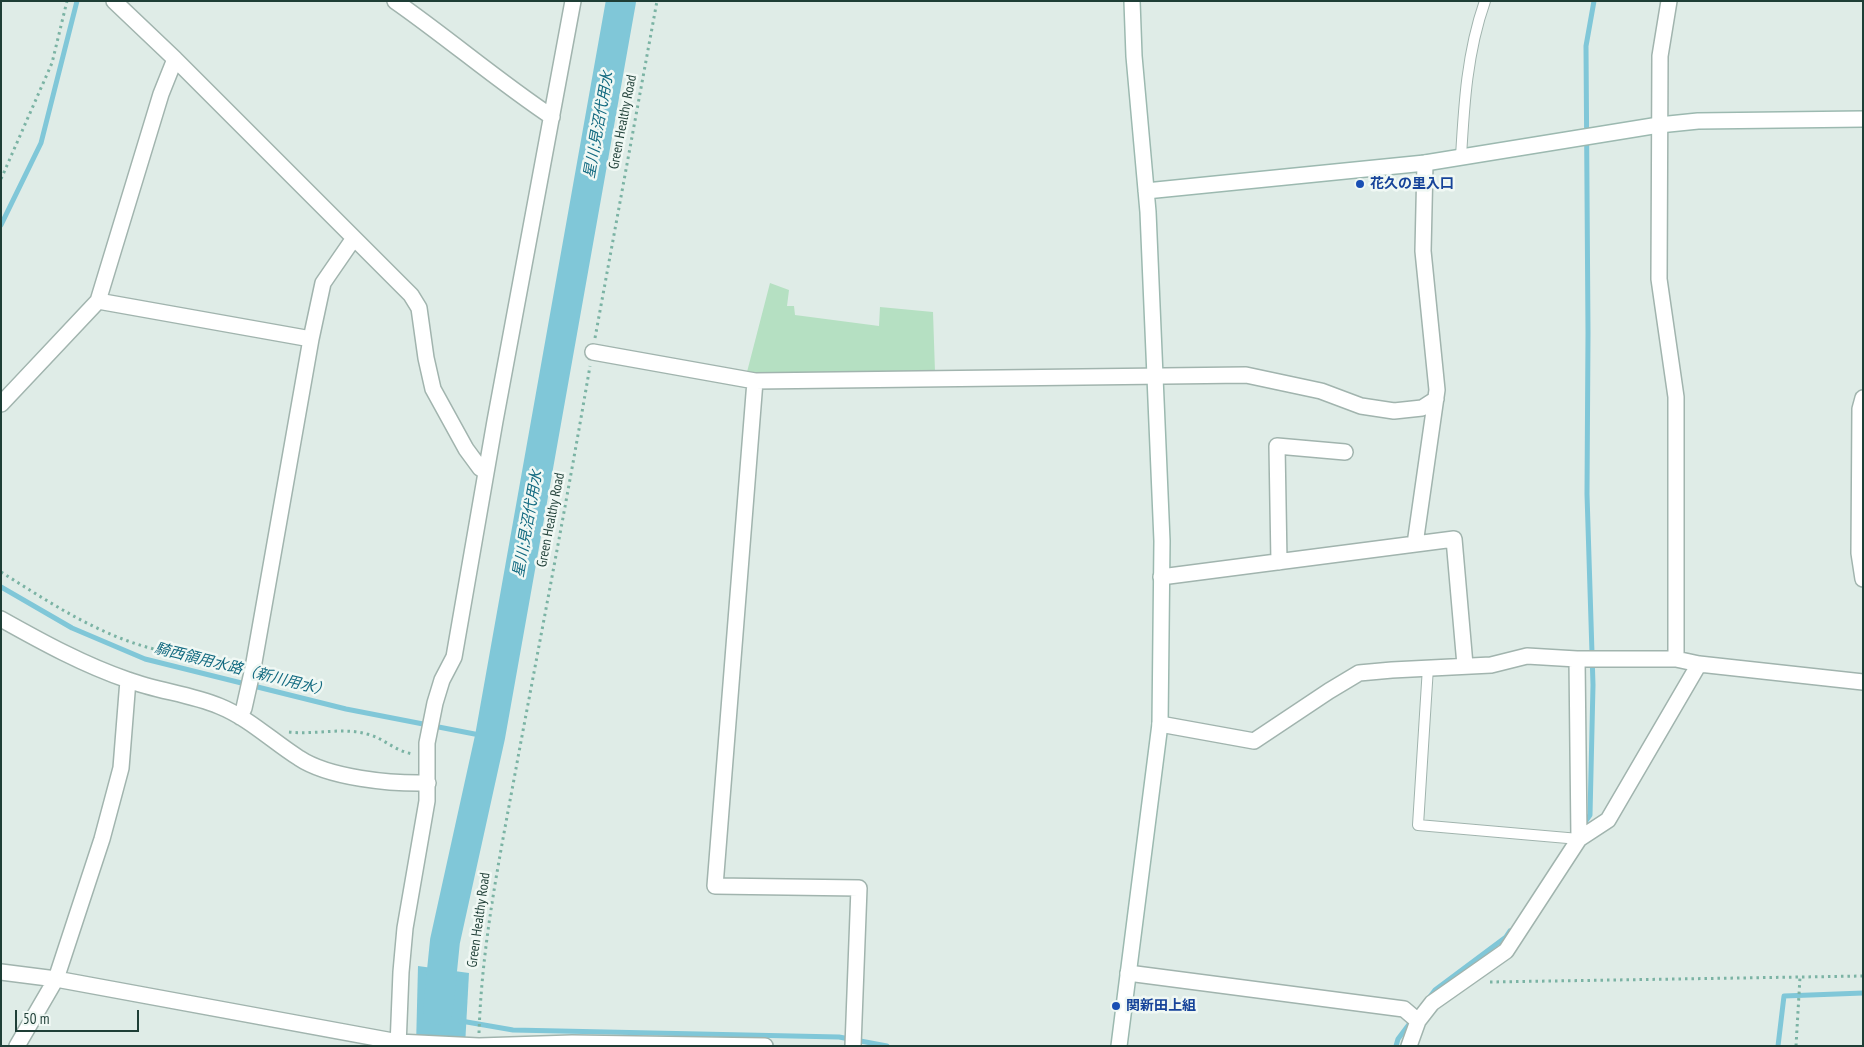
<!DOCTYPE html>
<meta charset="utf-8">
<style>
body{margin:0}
#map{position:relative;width:1864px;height:1047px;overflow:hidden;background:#dfece7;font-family:"PT Sans Narrow",sans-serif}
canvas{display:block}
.frame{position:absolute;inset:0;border:2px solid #1e3e36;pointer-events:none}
.scale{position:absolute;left:15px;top:1010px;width:124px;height:22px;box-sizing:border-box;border:2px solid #1e3e36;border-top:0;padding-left:6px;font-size:15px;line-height:18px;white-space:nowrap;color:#1e3e36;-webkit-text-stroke:4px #f0f8f4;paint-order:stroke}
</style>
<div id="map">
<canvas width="1864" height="1047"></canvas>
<div class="frame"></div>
<div class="scale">50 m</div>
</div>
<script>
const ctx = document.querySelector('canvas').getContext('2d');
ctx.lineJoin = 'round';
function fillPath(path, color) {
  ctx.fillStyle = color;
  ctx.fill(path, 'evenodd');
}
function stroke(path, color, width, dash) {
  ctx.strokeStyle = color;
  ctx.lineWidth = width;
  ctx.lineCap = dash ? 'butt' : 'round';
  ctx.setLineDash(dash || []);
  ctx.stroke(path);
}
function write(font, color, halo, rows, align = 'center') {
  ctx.font = font + ' "PT Sans Narrow","Noto Sans JP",sans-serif';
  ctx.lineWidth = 5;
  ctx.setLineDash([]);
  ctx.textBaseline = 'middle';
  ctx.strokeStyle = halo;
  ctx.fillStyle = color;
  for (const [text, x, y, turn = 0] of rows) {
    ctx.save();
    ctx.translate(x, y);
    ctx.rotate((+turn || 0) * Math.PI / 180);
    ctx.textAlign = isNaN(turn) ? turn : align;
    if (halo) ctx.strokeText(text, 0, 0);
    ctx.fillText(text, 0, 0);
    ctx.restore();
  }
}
fillPath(new Path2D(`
 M770 283 789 290 787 306H794L795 315 879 326 880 307 933 312 935 372H747Z`), '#b5e0c2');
fillPath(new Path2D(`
 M418 966 469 973 465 1046H416Z`), '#80c7d8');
stroke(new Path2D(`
 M1 225 41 143 77 1
 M1 587 72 628 145 659 346 709 490 737
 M1583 825 1590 815 1593 685 1587 494 1588 333 1586 46 1594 1
 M1429 998 1435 990 1506 937 1510 931
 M461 1021 513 1030 839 1037 887 1046
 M1396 1046 1398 1039 1413 1019
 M1778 1046 1784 996 1863 993`), '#80c7d8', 5);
stroke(new Path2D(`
 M438 1010 445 941 490 737 621 1`), '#80c7d8', 30);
const lane = new Path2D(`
 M1461 157C1464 104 1467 52 1485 1
 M1428 667 1418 825 1579 839`);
const street = new Path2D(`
 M114 1 175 59 411 295 419 308 426 358 433 389 466 449 480 468 486 472
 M395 1C448 38 498 81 552 117
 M1669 1 1660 56 1659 279 1676 397V659
 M98 301 311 339
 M593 352 755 381
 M1863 398 1860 409 1859 553 1863 579
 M1 404 98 301 161 94 175 59
 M1415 544 1437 390 1423 251 1425 163
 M1279 562 1277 446 1345 452
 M1161 577 1454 539 1465 665
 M1 619C42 642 84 665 128 680 157 691 190 694 219 706 249 718 272 741 299 758 329 778 391 784 428 783
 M240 717 244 708 253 668 311 339 323 283 354 238
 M1160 724 1254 741 1329 691 1359 673 1392 670 1491 665 1527 656 1577 659H1676L1699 664 1863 682
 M1579 839 1608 820 1699 664
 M1 972 56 979 398 1042 479 1046 572 1043 765 1046
 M1128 973 1404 1009 1418 1021
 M17 1046 56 979 102 839 121 768 128 680
 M398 1046 401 972 405 928 427 801V743L435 703 442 680 454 657 495 421 573 1
 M853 1046 859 888 715 886 755 381 1246 375 1321 391 1361 406 1394 411 1422 408 1436 399
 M1409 1046 1418 1021 1432 1003 1506 951 1579 839 1577 659`);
const secondary = new Path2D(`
 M1146 191 1425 163 1659 125 1698 121 1863 119
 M1119 1046 1160 724 1162 541 1148 212 1134 56 1132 1`);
stroke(lane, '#a1b4ae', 12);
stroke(street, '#a1b4ae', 18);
stroke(secondary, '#9cb9b0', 18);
stroke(new Path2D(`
 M1 179 52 63 67 1
 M595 338 657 1
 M1 572C49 602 98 635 154 649 182 657 212 660 240 665
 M289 732C315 735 342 727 367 734 384 738 394 751 413 754
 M1490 982 1863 976
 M479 1033C482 938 502 846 519 752 543 624 568 495 590 366
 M1796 1046 1800 977`), '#7bb3a4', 3, [2.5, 4]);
stroke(lane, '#fff', 10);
stroke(street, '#fff', 15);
stroke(secondary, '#fff', 15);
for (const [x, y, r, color] of [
 [1360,184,5,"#1a4fb4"],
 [1116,1006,5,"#1a4fb4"]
]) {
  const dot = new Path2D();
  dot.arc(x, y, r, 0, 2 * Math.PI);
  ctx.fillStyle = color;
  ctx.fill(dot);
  stroke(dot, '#f0f8f4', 2);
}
write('14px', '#1e3e36', '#f0f8f4', [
 ["Green Healthy Road",623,122,-79],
 ["Green Healthy Road",551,520,-79],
 ["Green Healthy Road",479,920,-82]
]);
write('bold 14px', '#164399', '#f0f8f4', [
 ["花久の里入口",1370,184],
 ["関新田上組",1126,1006]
], 'left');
write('italic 15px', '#126a80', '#f0f8f4', [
 ["星川;見沼代用水",599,125,-80],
 ["星川;見沼代用水",528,524,-80],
 ["騎西領用水路（新川用水）",242,670,14]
]);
</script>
